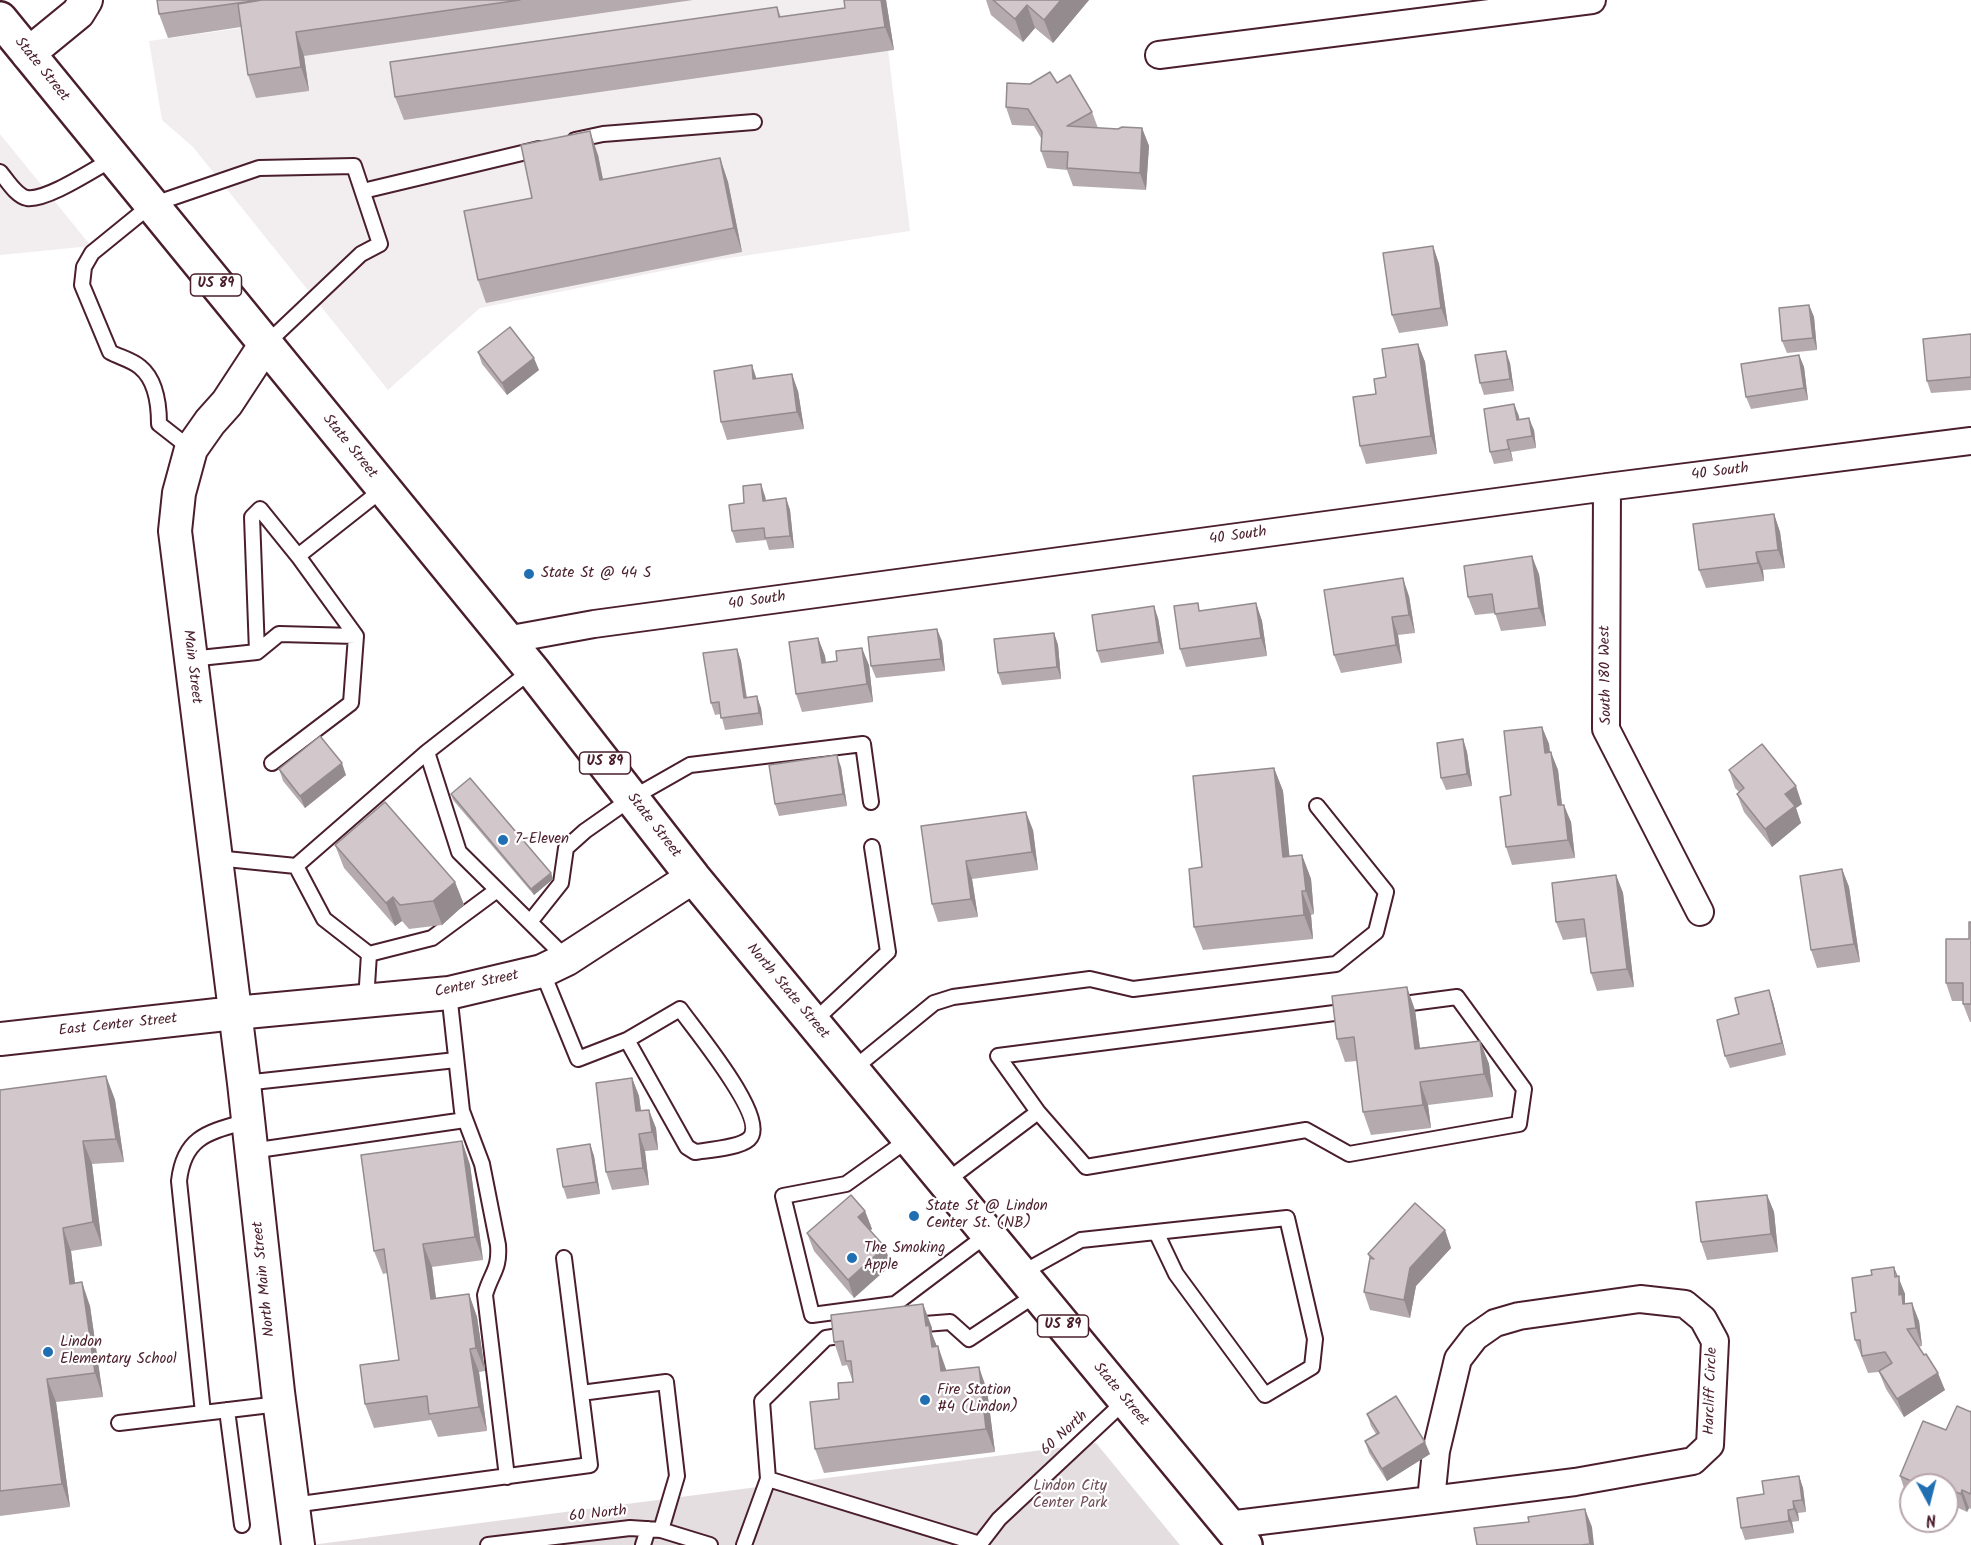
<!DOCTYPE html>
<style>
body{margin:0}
#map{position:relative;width:1971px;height:1545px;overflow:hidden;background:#fff;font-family:Kalam,sans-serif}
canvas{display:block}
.north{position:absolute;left:1899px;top:1473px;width:60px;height:60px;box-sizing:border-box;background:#fff;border:2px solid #b7a5aa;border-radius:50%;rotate:173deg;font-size:16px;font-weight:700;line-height:24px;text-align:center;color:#4a1f2b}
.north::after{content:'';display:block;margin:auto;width:21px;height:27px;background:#1f6fb2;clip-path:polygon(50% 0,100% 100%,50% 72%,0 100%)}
</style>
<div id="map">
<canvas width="1971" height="1545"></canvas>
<div class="north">N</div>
</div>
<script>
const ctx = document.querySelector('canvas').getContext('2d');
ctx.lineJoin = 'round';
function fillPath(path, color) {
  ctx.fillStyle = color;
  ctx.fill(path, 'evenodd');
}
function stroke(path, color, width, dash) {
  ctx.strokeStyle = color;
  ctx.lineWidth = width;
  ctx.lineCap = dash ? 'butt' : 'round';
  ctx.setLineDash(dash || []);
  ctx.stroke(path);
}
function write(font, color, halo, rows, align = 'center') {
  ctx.font = font + ' Kalam,sans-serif';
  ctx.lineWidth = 4.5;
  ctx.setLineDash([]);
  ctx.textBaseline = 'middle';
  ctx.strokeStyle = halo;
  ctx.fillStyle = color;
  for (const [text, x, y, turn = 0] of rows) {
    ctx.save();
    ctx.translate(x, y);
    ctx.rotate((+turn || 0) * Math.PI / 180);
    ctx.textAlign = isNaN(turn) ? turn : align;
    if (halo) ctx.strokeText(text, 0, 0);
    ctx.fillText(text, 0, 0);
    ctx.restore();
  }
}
fillPath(new Path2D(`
 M439 0H882L910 231 716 260 480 308 388 390 193 147 162 120 149 41Z
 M0 134 91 246 0 255Z`), '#f2eeef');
fillPath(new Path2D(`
 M1096 1443 1180 1545H311Z`), '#e5dee0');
const service = new Path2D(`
 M575 140 603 134 754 122
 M0 172C7 180 16 196 27 198 47 201 94 169 113 159
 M363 191 539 149
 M191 449 159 424C159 405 156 380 140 367 132 360 119 357 110 352L82 285 84 267 92 253 151 205 259 168 354 166 380 244 361 254 265 345
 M257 652 279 634 356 636
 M190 659 257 652 252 517 260 509 298 556 383 489
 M532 670 427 752 459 852 567 959
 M272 763 351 703 356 636 298 556
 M216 858 296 866 427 752
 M296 866 324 919 369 954 432 938 497 890
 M530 922 561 883 566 848 585 831 632 798 690 765 863 744 871 802
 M542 971 578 1059 627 1040 687 1147 695 1152C708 1150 739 1148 749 1139 770 1119 693 1028 680 1009L627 1040
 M449 993 462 1111 482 1164 498 1245C500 1270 491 1273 485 1295L507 1477
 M366 1001 369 954
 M813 1022 888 952 872 847
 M852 1070 934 1003 953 997 1090 979 1133 989 1336 964 1376 932 1386 892 1317 806
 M244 1083 456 1060
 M1038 1112 998 1056 1350 1011
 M909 1139 846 1184 783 1196 812 1315 895 1304 988 1234
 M251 1151 465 1120
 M945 1182 1038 1112 1086 1167 1306 1130 1349 1154 1519 1124 1524 1089 1457 997 1396 1005
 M564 1258 581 1393
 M1020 1274 1081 1240 1287 1218 1315 1339 1312 1367 1265 1395 1176 1274 1156 1232
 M912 1325 950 1322 969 1339 1037 1294
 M852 1334 826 1338 762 1401 768 1479 980 1544
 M227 1410 242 1525
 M203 1413 179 1181C184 1136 209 1132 248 1121
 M119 1423 279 1404
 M293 1505 590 1465 581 1393 666 1382 677 1476 661 1530
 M488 1545 630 1528 661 1530 710 1545
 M643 1545 648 1529
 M744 1545 768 1479
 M979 1545 999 1519 1125 1401`);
const minor = new Path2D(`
 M1159 55 1592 0
 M1607 487 1606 729 1700 912
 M506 640 594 624 1607 487 1971 441
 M1640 1299 1685 1304 1703 1319 1715 1341 1710 1445 1693 1461 1575 1482 1431 1500 1436 1451 1458 1359 1475 1337 1495 1323 1519 1316Z
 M1228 1525 1431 1500`);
const tertiary = new Path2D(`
 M28 54 78 13 86 0
 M265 345 227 403 210 422 191 449 179 493 175 531 244 1083 278 1392 298 1545
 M0 1039 235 1013 449 993 542 971 567 959 693 877`);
const primary = new Path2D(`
 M0 19 532 670 693 877 1245 1545`);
stroke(service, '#4a1f2b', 18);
stroke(minor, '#4a1f2b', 30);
stroke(tertiary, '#4a1f2b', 36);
stroke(primary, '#4a1f2b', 38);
stroke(service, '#fff', 14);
stroke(minor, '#fff', 26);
stroke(tertiary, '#fff', 32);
stroke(primary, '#fff', 33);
fillPath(new Path2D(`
 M157 0H693L304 56 309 91 256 98 248 75 241 27 168 38 159 14Z
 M886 0 894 50 404 120 395 97 777 7 781 17 845 8Z
 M986 0H1089L1053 43 1035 28 1023 42 991 15Z
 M1057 83 1092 112 1098 128 1118 129 1142 128 1149 146 1146 190 1073 186 1067 170 1047 168 1041 151V138L1034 126 1012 125 1006 107 1030 84Z
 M598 155 603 180 720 158 728 182 742 252 486 303 478 280 532 198Z
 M1433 246 1439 264 1448 326 1399 333 1392 315Z
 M1809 305 1814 317 1817 350 1787 353 1782 341Z
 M1971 334V390L1931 393 1927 381Z
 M1418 344 1425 362 1437 454 1366 464 1360 446 1376 394 1386 377Z
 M478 352 539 370 507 395 482 364Z
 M1799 355 1804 367 1808 400 1751 409 1746 397Z
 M1510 363 1514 391 1484 395 1480 383Z
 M756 378 798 391 804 429 727 440 721 422Z
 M1514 404 1519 420 1534 430 1536 448 1511 452 1513 461 1494 464 1490 452Z
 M765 496 766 500 786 498 790 510 794 548 769 550 766 540 736 543 732 531 744 503Z
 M1774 514 1780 532 1785 568 1763 570 1764 581 1706 588 1699 570Z
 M1539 574 1546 626 1501 631 1495 613 1475 615 1468 597Z
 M1409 596 1415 633 1398 635 1402 663 1341 673 1334 655Z
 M1256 603 1262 621 1267 656 1186 667 1180 649 1200 611Z
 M1158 618 1164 654 1101 663 1097 651Z
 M1054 633 1058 645 1061 679 1002 685 998 673Z
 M818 638 825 656 826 663 869 665 873 702 802 712 796 694Z
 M942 641 945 671 876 678 871 666Z
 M737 649 741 661 747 697 761 708 763 725 725 730 721 714 715 715 711 703Z
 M1542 727 1549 744 1550 752 1558 770 1562 805 1571 822 1575 858 1512 865 1506 847 1511 795Z
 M1463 739 1467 752 1472 786 1446 790 1441 778Z
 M841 767 847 806 779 816 775 804Z
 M1274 768 1283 791 1289 856 1302 855 1311 879 1314 914 1311 915 1313 939 1203 950 1194 927 1202 867Z
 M279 769 346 775 305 808 283 781Z
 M1729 770 1802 804 1796 808 1801 823 1772 847 1744 812 1737 794 1739 792 1735 788Z
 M451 794 551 873 553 879 534 895 453 800Z
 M921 826 1033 830 1038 870 972 879 978 917 938 922 932 904Z
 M335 845 455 882 464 905 442 925 409 929 402 921 395 926 344 868Z
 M1842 869 1849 887 1860 962 1817 968 1811 950Z
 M1616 875 1623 893 1634 987 1597 991 1591 973 1587 937 1563 940 1556 922Z
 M1971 922V1022H1970L1963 1004V1001H1952L1946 983 1969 939Z
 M1773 1002 1786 1055 1730 1068 1725 1056Z
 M1415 1010 1420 1048 1480 1041 1489 1064 1493 1097 1428 1105 1431 1128 1371 1135 1363 1112 1357 1061 1345 1062 1337 1039Z
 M106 1076 115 1100 124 1162 92 1164 102 1246 71 1251 75 1283 90 1306 103 1397 56 1402 70 1507 0 1516V1090Z
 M632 1078 639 1096 641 1110 656 1128 658 1150 645 1151 649 1185 612 1190 606 1172Z
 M462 1141 470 1165 483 1260 432 1267 436 1298 469 1294 477 1317 485 1371 479 1372 487 1431 438 1437 431 1420 374 1428 365 1404 399 1360 387 1273 383 1274 374 1251Z
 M590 1144 594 1156 600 1194 567 1199 563 1187Z
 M1767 1195 1774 1212 1778 1252 1707 1260 1701 1242Z
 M865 1211 872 1229 870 1230 891 1265 854 1298 814 1251 807 1233Z
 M1445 1230 1451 1248 1416 1286 1410 1318 1370 1310 1364 1292 1370 1260 1368 1254Z
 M1872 1275 1898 1276 1905 1294V1304L1919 1321 1922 1346 1918 1347 1945 1390 1904 1417 1886 1389 1879 1372 1868 1373 1855 1340 1856 1312Z
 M923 1304 932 1328V1334L946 1371 987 1390 995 1452 824 1473 815 1449 839 1399 853 1382 847 1365 842 1366 834 1342Z
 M1971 1411V1509L1969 1508 1967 1512 1954 1506 1951 1514 1947 1512V1485H1911V1496L1906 1494 1900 1476 1946 1430 1971 1412Z
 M1367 1414 1430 1454 1387 1481 1369 1453 1365 1441 1376 1434 1371 1426Z
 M1799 1476 1803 1488 1806 1512 1798 1513 1799 1521 1792 1522 1794 1533 1745 1540 1741 1528 1764 1494Z`), '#b5abaf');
fillPath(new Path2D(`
 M881 0H886L894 50 885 27Z
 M1061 0H1089L1053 43 1044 20Z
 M1027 5 1035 28 1023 42 1015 19Z
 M296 32 304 56 309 91 301 67Z
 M1142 128 1149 146 1146 190 1140 173Z
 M590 131 598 155 608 204 600 180Z
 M720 158 728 182 742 252 734 228Z
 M1433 246 1439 264 1448 326 1441 308Z
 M1809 305 1814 317 1817 350 1813 338Z
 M1418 344 1425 362 1437 454 1431 436Z
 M1506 351 1510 363 1514 391 1510 379Z
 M1799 355 1804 367 1808 400 1804 388Z
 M534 358 539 370 507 395 502 383Z
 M752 365 758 383 753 379Z
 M792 374 798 391 804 429 797 412Z
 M1514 404 1519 416 1521 432 1517 420Z
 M1529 418 1534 430 1536 448 1532 436Z
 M1507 440 1511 452 1513 461 1509 449Z
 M761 484 765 496 767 513 763 501Z
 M786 498 790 510 794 548 790 536Z
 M1774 514 1780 532 1785 568 1778 550Z
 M1756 552 1763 570 1764 581 1758 563Z
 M1532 556 1539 574 1546 626 1539 608Z
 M1403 578 1409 596 1415 633 1409 615Z
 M1256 603 1262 621 1267 656 1261 638Z
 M1154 606 1158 618 1164 654 1159 642Z
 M1392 617 1398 635 1402 663 1396 645Z
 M937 629 942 641 945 671 941 659Z
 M1054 633 1058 645 1061 679 1057 667Z
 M818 638 825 656 828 681 822 663Z
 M862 648 869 665 873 702 867 684Z
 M737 649 741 661 748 710 744 698Z
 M757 696 761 708 763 725 759 713Z
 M1542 727 1549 744 1552 771 1545 753Z
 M1463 739 1467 752 1472 786 1467 774Z
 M1551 752 1558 770 1564 823 1558 805Z
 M837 755 841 767 847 806 843 794Z
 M342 763 346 775 305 808 300 796Z
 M1274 768 1283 791 1292 881 1283 857Z
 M1796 786 1802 804 1796 808 1801 823 1772 847 1765 829 1785 794Z
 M1564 805 1571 822 1575 858 1568 840Z
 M1026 812 1033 830 1038 870 1032 852Z
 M1302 855 1311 879 1314 914 1306 891Z
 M966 861 972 879 978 917 971 899Z
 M1842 869 1849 887 1860 962 1854 944Z
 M551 873 553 879 534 895 531 889Z
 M1616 875 1623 893 1634 987 1627 969Z
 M455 882 464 905 442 925 433 901Z
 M1302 891 1311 915 1313 939 1304 915Z
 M393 897 402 921 395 926 386 903Z
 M1407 987 1415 1010 1423 1072 1415 1049Z
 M1769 990 1773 1002 1786 1055 1782 1043Z
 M1480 1041 1489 1064 1493 1097 1484 1074Z
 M106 1076 115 1100 124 1162 116 1139Z
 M632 1078 639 1096 643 1129 636 1111Z
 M1420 1082 1428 1105 1431 1128 1423 1105Z
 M649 1110 656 1128 658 1150 652 1132Z
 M639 1134 645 1151 649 1185 643 1168Z
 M83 1141 92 1164 102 1246 93 1222Z
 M462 1141 470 1165 483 1260 475 1237Z
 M590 1144 594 1156 600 1194 596 1182Z
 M1767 1195 1774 1212 1778 1252 1771 1234Z
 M865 1211 872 1229 865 1235 858 1217Z
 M63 1228 71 1251 78 1307 70 1284Z
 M1445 1230 1451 1248 1416 1286 1410 1318 1404 1300 1410 1268Z
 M423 1244 432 1267 439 1323 431 1299Z
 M885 1247 891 1265 854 1298 848 1280Z
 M1894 1267 1905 1294V1303L1908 1312 1905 1313 1899 1295Z
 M82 1282 90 1306 103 1397 95 1373Z
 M469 1294 477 1317 485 1371 476 1348Z
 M1912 1303 1919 1321 1922 1346 1916 1328Z
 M923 1304 932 1328V1334L938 1349 932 1347 926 1326Z
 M938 1346 946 1369 949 1395 941 1371Z
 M470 1349 479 1372 487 1431 479 1407Z
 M979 1367 987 1390 995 1452 986 1429Z
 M1938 1373 1945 1390 1904 1417 1897 1399Z
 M47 1379 56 1402 70 1507 62 1484Z
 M1425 1442 1430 1454 1387 1481 1382 1469Z
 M1799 1476 1803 1488 1806 1512 1802 1500Z
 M1948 1489 1954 1506 1951 1514 1947 1502Z
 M1962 1490 1969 1508 1967 1512 1961 1494Z
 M1793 1501 1798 1513 1799 1521 1794 1509Z
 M1585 1509 1592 1527 1594 1545H1590V1544Z
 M1788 1510 1792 1522 1794 1533 1789 1521Z`), '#938b8e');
const building = new Path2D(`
 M157 0H260L159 14Z
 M262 0H520L296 32 301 67 248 75 238 4Z
 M844 0H881L885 27 395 97 390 62 777 7 779 17 845 8Z
 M993 0H1061L1044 20 1027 5 1015 19Z
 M1050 72 1057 83 1070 75 1092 112 1067 126 1118 129 1122 127 1142 128 1140 173 1067 168 1068 152 1041 151 1042 132 1028 109 1006 107 1007 83 1030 84Z
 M590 131 600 180 720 158 734 228 478 280 464 211 532 198 521 145Z
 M1433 246 1441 308 1392 315 1383 253Z
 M1809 305 1813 338 1782 341 1779 308Z
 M510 327 534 358 502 383 478 352Z
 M1971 334V377L1927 381 1923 339Z
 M1418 344 1431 436 1360 446 1353 397 1376 394 1374 379 1386 377 1382 349Z
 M1506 351 1510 379 1480 383 1475 355Z
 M1799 355 1804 388 1746 397 1741 364Z
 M752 365 753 379 792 374 797 412 721 422 714 371Z
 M1514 404 1517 420 1529 418 1532 436 1507 440 1509 449 1490 452 1484 409Z
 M761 484 763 501 786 498 790 536 765 538 764 528 732 531 729 505 744 503 743 486Z
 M1774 514 1778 550 1756 552 1758 563 1699 570 1693 524Z
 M1532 556 1539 608 1495 614 1492 594 1468 597 1464 566Z
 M1403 578 1409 615 1392 617 1396 645 1334 655 1324 590Z
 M1198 603 1199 611 1256 603 1261 638 1180 649 1174 606Z
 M1154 606 1159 642 1097 651 1092 615Z
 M937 629 941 659 871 666 868 637Z
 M1054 633 1057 667 998 673 994 639Z
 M818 638 822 663 837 661 836 651 862 648 867 684 796 694 789 642Z
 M737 649 744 698 757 696 759 713 721 718 719 702 711 703 703 653Z
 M1542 727 1545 753 1551 752 1558 805H1564L1568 840 1506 847 1500 797 1511 795 1504 731Z
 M320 736 342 763 300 796 279 769Z
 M1463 739 1467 774 1441 778 1437 743Z
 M1762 744 1796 786 1785 794 1795 806 1765 829 1737 794 1744 788 1729 770Z
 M837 755 843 794 775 804 769 765Z
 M1274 768 1283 857 1302 855 1306 891H1302L1304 915 1194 927 1189 869 1202 867 1193 776Z
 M470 778 551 873 531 889 451 794Z
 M385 802 455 882 433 901 400 905 393 897 386 903 335 845Z
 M1026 812 1032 852 966 861 971 899 932 904 921 826Z
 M1842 869 1854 944 1811 950 1800 876Z
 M1616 875 1627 969 1591 973 1584 919 1556 922 1552 883Z
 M1969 922H1971V1004H1963V983H1946V939H1969Z
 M1407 987 1415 1049 1480 1041 1484 1074 1420 1082 1423 1105 1363 1112 1354 1037 1337 1039 1332 996Z
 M1769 990 1782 1043 1725 1056 1717 1020 1739 1014 1735 998Z
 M106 1076 116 1139 83 1141 93 1222 63 1228 70 1284 82 1282 95 1373 47 1379 62 1484 0 1491V1090Z
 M632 1078 636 1111 649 1110 652 1132 639 1134 643 1168 606 1172 596 1083Z
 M462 1141 475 1237 423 1244 431 1299 469 1294 476 1348 470 1349 479 1407 429 1414 427 1396 365 1404 360 1365 399 1360 384 1249 374 1251 361 1155Z
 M590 1144 596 1182 563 1187 557 1149Z
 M851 1195 865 1211 858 1217 885 1247 848 1280 807 1233Z
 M1767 1195 1771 1234 1701 1242 1696 1202Z
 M1415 1203 1445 1230 1410 1268 1404 1300 1364 1292 1370 1258 1374 1259 1368 1254Z
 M1894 1267 1895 1277 1899 1276V1295L1902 1294 1903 1304 1912 1303 1916 1328 1907 1329 1924 1355 1926 1354 1938 1373 1897 1399 1879 1371 1892 1363 1885 1352 1862 1356 1860 1340H1855L1851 1313 1856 1312 1852 1278 1872 1275 1871 1270Z
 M923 1304 926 1326 929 1325 932 1347 938 1346 941 1371 979 1367 986 1429 815 1449 810 1402 839 1399 838 1383 853 1382 851 1361H846L843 1341 834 1342 831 1315Z
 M1396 1396 1425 1442 1382 1469 1365 1441 1379 1433 1367 1414Z
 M1957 1406 1971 1412V1411V1494L1962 1490 1961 1494 1948 1489 1947 1490V1485H1920L1900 1476 1923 1421 1946 1430Z
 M1799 1476 1802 1500 1793 1501 1794 1509 1788 1510 1789 1521 1741 1528 1737 1498 1764 1494 1762 1481Z
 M1585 1509 1590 1544 1581 1545H1477L1474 1528 1529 1522 1528 1517Z`);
fillPath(building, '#d2c7cb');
stroke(building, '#938b8e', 1.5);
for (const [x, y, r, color] of [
 [529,574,6,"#1f6fb2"],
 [503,840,6,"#1f6fb2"],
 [914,1216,6,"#1f6fb2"],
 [852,1258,6,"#1f6fb2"],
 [48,1352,6,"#1f6fb2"],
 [925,1400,6,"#1f6fb2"]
]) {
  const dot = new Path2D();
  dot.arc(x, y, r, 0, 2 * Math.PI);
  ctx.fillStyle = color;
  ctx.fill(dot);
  stroke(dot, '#fff', 2);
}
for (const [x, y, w] of [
 [216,285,51],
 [605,763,51],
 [1063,1326,51]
]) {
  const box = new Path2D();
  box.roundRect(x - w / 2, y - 11, w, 22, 4.5);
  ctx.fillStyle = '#fff';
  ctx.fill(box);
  stroke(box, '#4a1f2b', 1.5);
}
write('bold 14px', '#4a1f2b', null, [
 ["US 89",216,285],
 ["US 89",605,763],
 ["US 89",1063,1326]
]);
write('15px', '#4a1f2b', '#fff', [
 ["State Street",41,70,51],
 ["State Street",349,447,51],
 ["40 South",1720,473,-7],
 ["40 South",1238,537,-8],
 ["40 South",757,602,-8],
 ["Main Street",191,667,83],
 ["South 180 West",1607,675,-91],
 ["State Street",653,826,52],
 ["Center Street",477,985,-12],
 ["North State Street",787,992,50],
 ["East Center Street",118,1026,-6],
 ["North Main Street",265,1279,-96],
 ["Harcliff Circle",1712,1391,-88],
 ["State Street",1120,1395,50],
 ["60 North",1065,1434,-43],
 ["60 North",598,1515,-6]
]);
write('15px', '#4a1f2b', '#fff', [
 ["State St @ 44 S",541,574],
 ["7-Eleven",515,840],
 ["State St @ Lindon",926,1207],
 ["Center St. (NB)",926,1224],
 ["The Smoking",864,1249],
 ["Apple",864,1266],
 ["Lindon",60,1343],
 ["Elementary School",60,1360],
 ["Fire Station",937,1391],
 ["#4 (Lindon)",937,1408]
], 'left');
write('15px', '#714f58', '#fff', [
 ["Lindon City",1070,1487],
 ["Center Park",1070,1504]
]);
</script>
